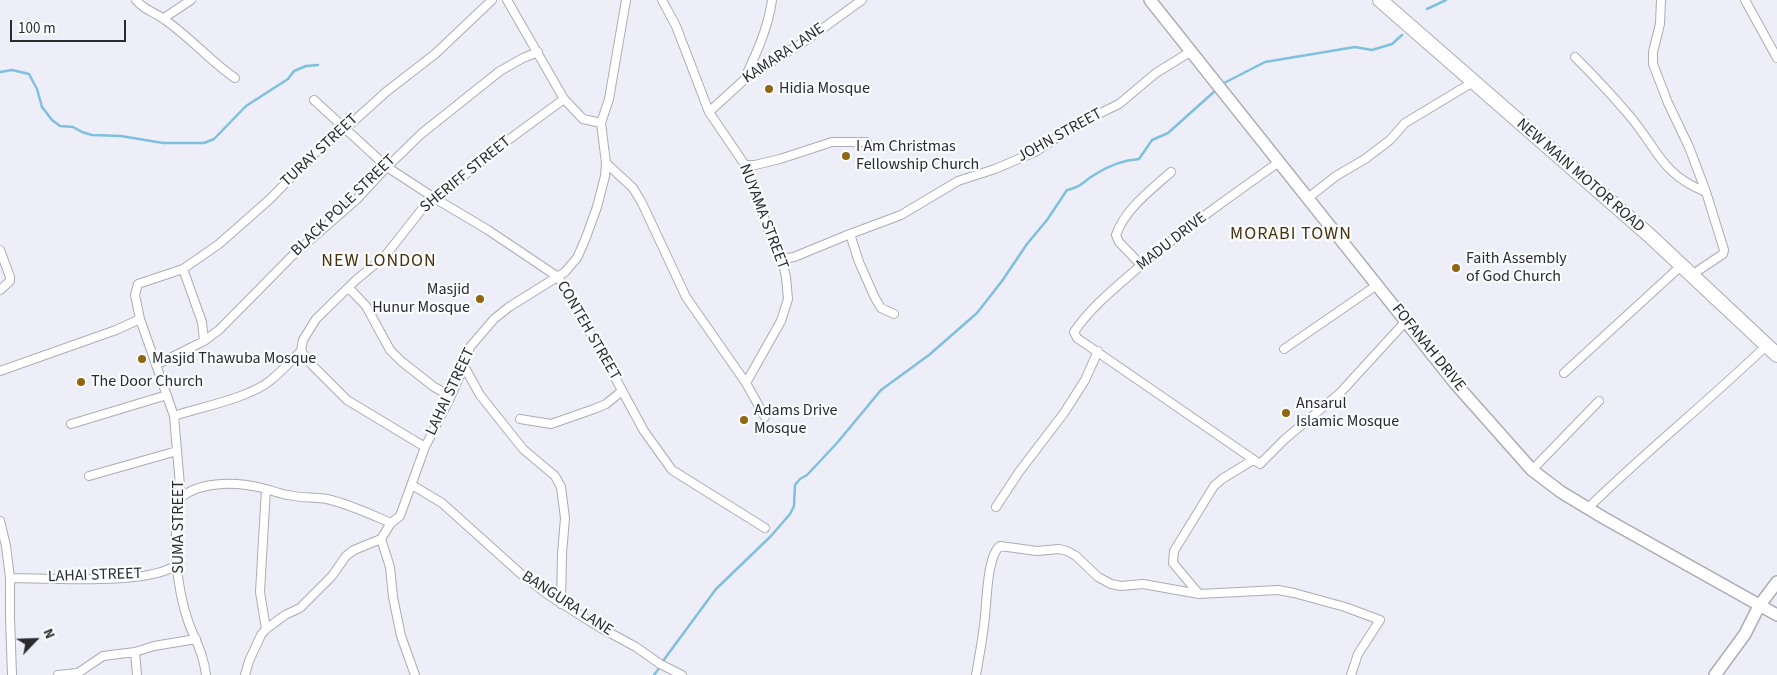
<!DOCTYPE html>
<style>
body{margin:0}
#map{position:relative;width:1777px;height:675px;overflow:hidden;background:#edeef7;font-family:"Source Sans 3",sans-serif}
canvas{display:block}
.north{position:absolute;left:10px;top:615px;width:50px;height:50px;-webkit-text-stroke:4px #fbfcfe;paint-order:stroke;rotate:66deg;font-size:14px;font-weight:700;line-height:20px;text-align:center;color:#2b2b2f}
.north::after{content:'';display:block;margin:auto;width:18px;height:22px;background:#2b2b2f;clip-path:polygon(50% 0,100% 100%,50% 72%,0 100%)}
.scale{position:absolute;left:10px;top:20px;width:116px;height:22px;box-sizing:border-box;border:2px solid #2b2b2f;border-top:0;padding-left:6px;font-size:15px;line-height:18px;white-space:nowrap;color:#2b2b2f;-webkit-text-stroke:4px #fbfcfe;paint-order:stroke}
</style>
<div id="map">
<canvas width="1777" height="675"></canvas>
<div class="north">N</div>
<div class="scale">100 m</div>
</div>
<script>
const ctx = document.querySelector('canvas').getContext('2d');
ctx.lineJoin = 'round';
function stroke(path, color, width, dash) {
  ctx.strokeStyle = color;
  ctx.lineWidth = width;
  ctx.lineCap = dash ? 'butt' : 'round';
  ctx.setLineDash(dash || []);
  ctx.stroke(path);
}
function write(font, color, halo, rows, align = 'center') {
  ctx.font = font + ' "Source Sans 3",sans-serif';
  ctx.lineWidth = 4.5;
  ctx.setLineDash([]);
  ctx.textBaseline = 'middle';
  ctx.strokeStyle = halo;
  ctx.fillStyle = color;
  for (const [text, x, y, turn = 0] of rows) {
    ctx.save();
    ctx.translate(x, y);
    ctx.rotate((+turn || 0) * Math.PI / 180);
    ctx.textAlign = isNaN(turn) ? turn : align;
    if (halo) ctx.strokeText(text, 0, 0);
    ctx.fillText(text, 0, 0);
    ctx.restore();
  }
}
stroke(new Path2D(`
 M1427 9 1446 0
 M0 72 12 70 29 74 37 89 42 107 52 120 60 126 73 127 82 132 92 135 121 136 163 143H204L214 139 246 106 288 79 294 71 306 66 318 65
 M1224 83 1265 62 1355 47 1372 50 1392 44 1402 35
 M663 661 716 589 771 536 790 514 794 506 795 485 800 479 807 475 837 443 881 390 929 355 977 313 1002 281 1027 244 1047 220 1067 190C1082 187 1082 182 1094 175 1108 166 1122 160 1139 159L1152 140 1168 133 1216 90
 M654 675 660 667`), '#7fc0de', 2.5);
const street = new Path2D(`
 M136 0C146 12 154 11 165 20 190 37 210 61 235 78
 M507 0 564 99 583 119 601 123
 M662 0 676 26 709 112 745 165 771 237 782 259 786 277 788 299 781 321 746 383
 M1661 0 1660 24 1653 52V64L1668 103 1689 147 1706 192 1724 250 1723 254 1699 270
 M1745 0 1777 58
 M164 18 191 0
 M1575 57C1593 75 1611 94 1628 114 1657 147 1660 174 1706 192
 M744 80C756 54 768 29 772 0
 M314 100 387 167 436 199 488 230 558 277 599 348 644 431 672 470 765 528
 M709 112 744 80 808 39 862 0
 M1279 162C1231 196 1183 230 1139 267 1116 287 1091 307 1074 332L1077 338 1260 464 1285 439 1340 393 1406 321
 M606 163 633 188 642 203 686 297 746 383 765 417
 M745 165H755L780 159 832 142H867
 M1308 198 1336 176 1365 159 1390 140 1405 123 1473 82
 M850 234 859 262 875 298 881 308 894 314
 M0 250 10 277V281L0 290
 M782 259 794 257 850 234 901 215 958 181 995 169 1035 152 1076 125 1119 104 1156 73 1190 52
 M1141 265 1119 242 1116 235C1125 209 1151 190 1171 172
 M183 269 202 322 204 341
 M349 288 366 306 390 350 401 361 434 387 451 396
 M1284 349 1377 285
 M301 351 303 340 316 319 356 280 385 256 426 204 436 199 496 149 564 99
 M301 351 312 365 347 400 425 447
 M156 365 204 341 219 330 292 256 357 199 381 173 421 134 500 71 523 58 538 52
 M464 366 480 395 523 449 555 476 561 487 565 518 562 554 561 604
 M0 371 116 330 140 319
 M1564 373 1682 265
 M174 416C201 407 250 398 271 380 282 371 292 360 301 351
 M520 419 551 424 594 409 606 404 622 391
 M71 424 167 395
 M1532 470 1599 401
 M89 476 177 451
 M412 485 442 503 521 574 547 594 599 627 636 647 660 664 682 675
 M266 489 260 592 266 629
 M181 497C204 480 239 482 266 489 273 491 281 494 288 495 301 498 314 497 327 499 349 504 370 514 391 523L400 516 425 447 451 396 464 366 470 347 494 319 509 307 565 272 577 258 585 240 597 207 605 176 606 163 601 123 609 99 626 0
 M996 507 1019 472 1064 413 1085 380 1098 351
 M1588 508C1646 451 1709 401 1767 345
 M0 521 6 546 10 578V617L12 675
 M381 539 390 567 393 597 401 636 415 675
 M10 578C45 578 153 586 177 564
 M1199 594 1173 563 1174 551 1214 486 1222 479 1253 460
 M58 675 77 673
 M75 675 103 656 135 652
 M137 675 135 652 154 646 196 639
 M206 675C204 656 196 641 189 624 176 587 171 535 181 497L174 416 140 319 135 295 138 284 183 269 219 244 270 199 315 153 345 129 386 92 435 54 492 0
 M245 675 249 661 261 635 266 629 285 615 300 608 332 576 346 556 354 550 381 539 391 523
 M976 675C979 658 982 642 984 625 987 607 986 557 1000 546L1037 551 1059 549 1067 551 1076 556 1098 577 1111 584 1121 586 1143 584 1199 594 1278 590 1294 593 1345 607 1380 620 1358 654 1351 675`);
const secondary = new Path2D(`
 M1150 0 1454 382 1532 470 1561 492 1604 518 1777 615
 M1715 675 1745 634 1759 606 1777 582`);
const highway = new Path2D(`
 M1380 0 1649 235 1777 355`);
stroke(street, '#abacb5', 10);
stroke(secondary, '#abacb5', 14);
stroke(highway, '#abacb5', 16);
stroke(street, '#fff', 8);
stroke(secondary, '#fff', 11);
stroke(highway, '#fff', 14);
for (const [x, y, r, color] of [
 [769,89,5,"#926510"],
 [846,156,5,"#926510"],
 [1456,268,5,"#926510"],
 [480,299,5,"#926510"],
 [142,359,5,"#926510"],
 [81,382,5,"#926510"],
 [1286,413,5,"#926510"],
 [744,420,5,"#926510"]
]) {
  const dot = new Path2D();
  dot.arc(x, y, r, 0, 2 * Math.PI);
  ctx.fillStyle = color;
  ctx.fill(dot);
  stroke(dot, '#fbfcfe', 2);
}
write('16px', '#2b2b2f', '#fbfcfe', [
 ["KAMARA LANE",784,54,-34],
 ["JOHN STREET",1060,136,-29],
 ["TURAY STREET",320,151,-43],
 ["SHERIFF STREET",466,175,-39],
 ["NEW MAIN MOTOR ROAD",1580,176,41],
 ["BLACK POLE STREET",344,206,-44],
 ["NUYAMA STREET",763,217,69],
 ["MADU DRIVE",1172,242,-38],
 ["CONTEH STREET",588,331,60],
 ["FOFANAH DRIVE",1428,348,51],
 ["LAHAI STREET",451,392,-65],
 ["SUMA STREET",179,527,-90],
 ["LAHAI STREET",95,576,-2],
 ["BANGURA LANE",567,604,33]
]);
write('16px', '#2b2b2f', '#fbfcfe', [
 ["Hidia Mosque",779,89],
 ["I Am Christmas",856,147],
 ["Fellowship Church",856,165],
 ["Faith Assembly",1466,259],
 ["of God Church",1466,277],
 ["Masjid",470,290,"right"],
 ["Hunur Mosque",470,308,"right"],
 ["Masjid Thawuba Mosque",152,359],
 ["The Door Church",91,382],
 ["Ansarul",1296,404],
 ["Islamic Mosque",1296,422],
 ["Adams Drive",754,411],
 ["Mosque",754,429]
], 'left');
ctx.letterSpacing = '1px';
write('18px', '#48320d', '#fbfcfe', [
 ["MORABI TOWN",1291,235],
 ["NEW LONDON",379,262]
]);
ctx.letterSpacing = '0px';
</script>
